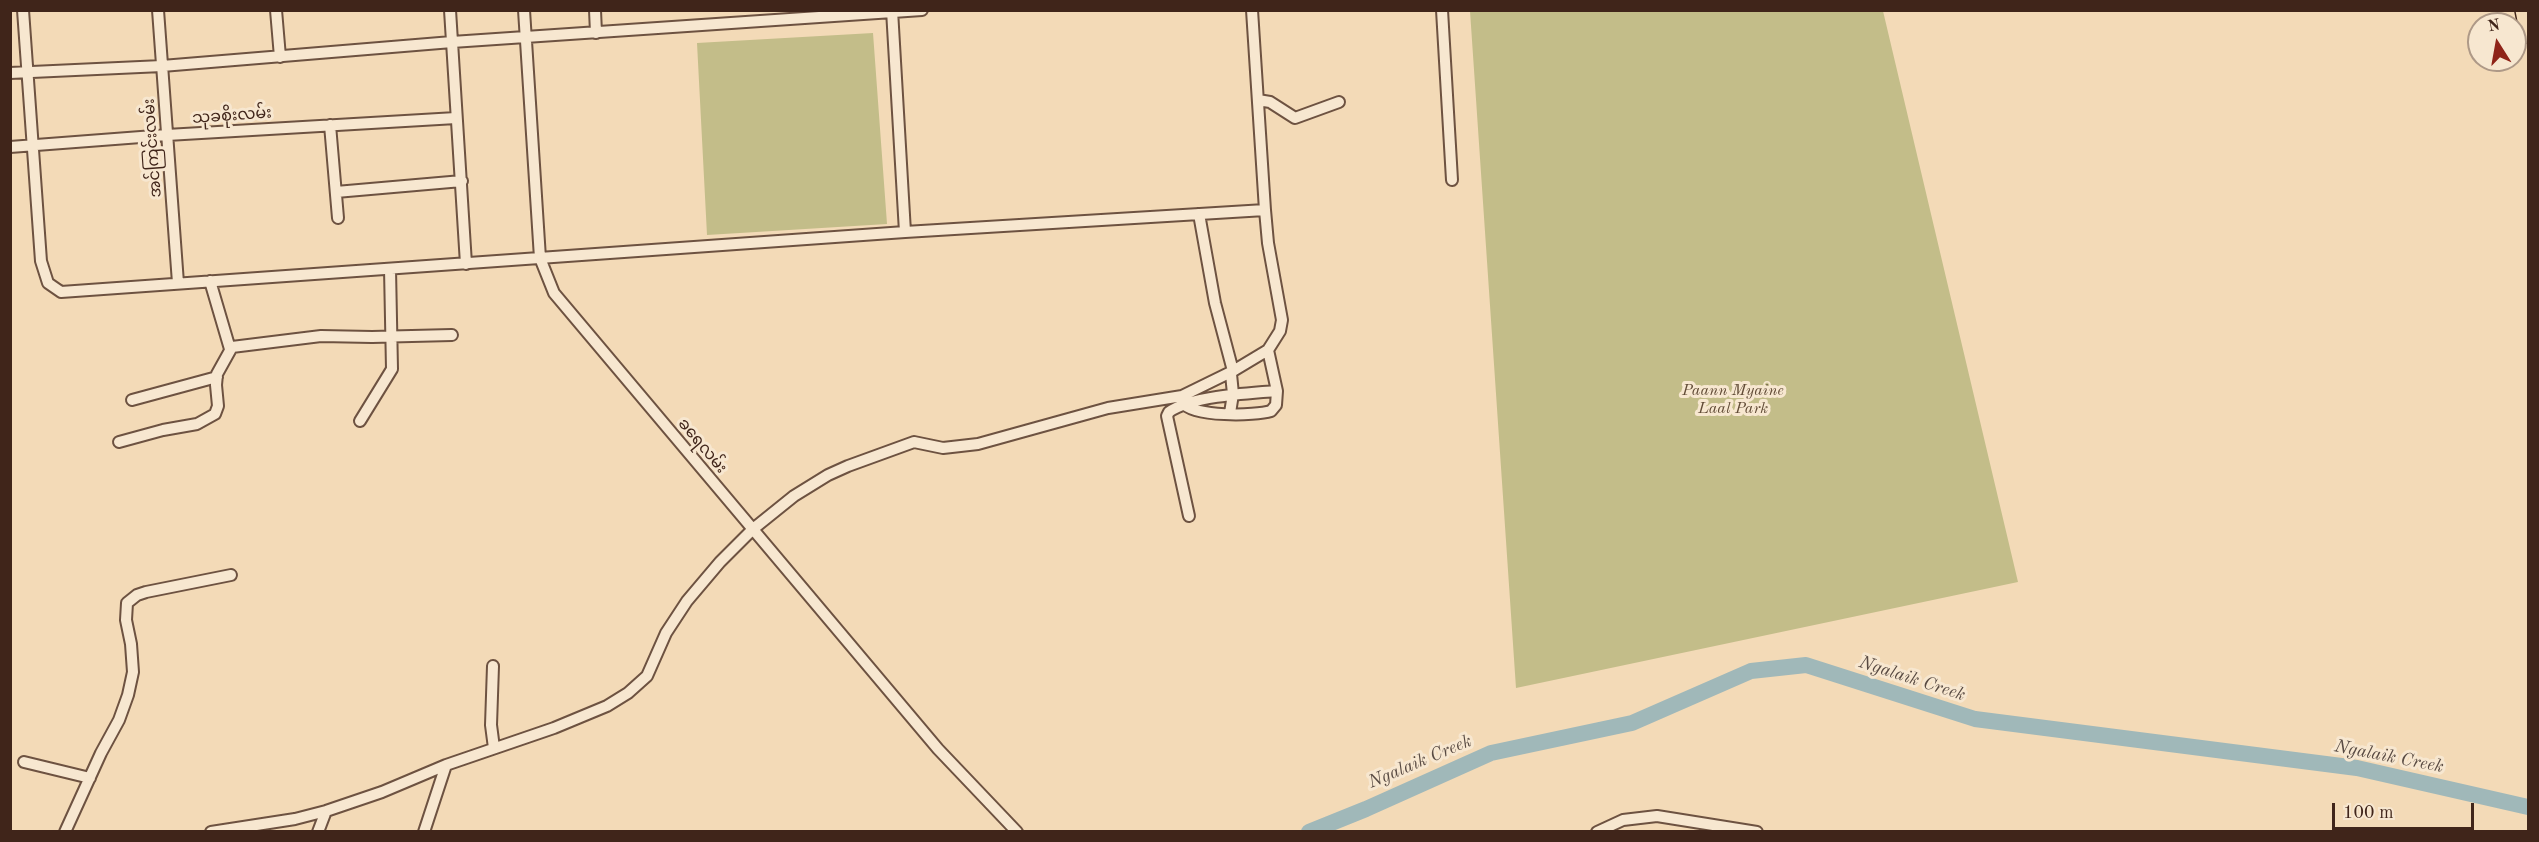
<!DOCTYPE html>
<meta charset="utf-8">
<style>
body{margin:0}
#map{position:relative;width:2539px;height:842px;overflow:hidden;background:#f3dab7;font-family:"Old Standard TT",serif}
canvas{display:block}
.frame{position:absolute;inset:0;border:12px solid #40251a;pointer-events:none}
.north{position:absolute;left:2467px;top:12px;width:60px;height:60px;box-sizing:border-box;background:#f7e7d0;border:2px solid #ae9987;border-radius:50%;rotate:349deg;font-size:16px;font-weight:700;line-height:24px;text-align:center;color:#40251a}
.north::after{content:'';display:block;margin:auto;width:21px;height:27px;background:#8f2418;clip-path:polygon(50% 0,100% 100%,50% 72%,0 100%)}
.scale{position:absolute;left:2332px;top:803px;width:142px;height:27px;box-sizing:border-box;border:3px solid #40251a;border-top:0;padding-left:8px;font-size:18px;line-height:21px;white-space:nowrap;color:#40251a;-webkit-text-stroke:4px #f7e7d0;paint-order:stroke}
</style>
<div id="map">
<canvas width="2539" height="842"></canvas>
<div class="frame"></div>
<div class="north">N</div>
<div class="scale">100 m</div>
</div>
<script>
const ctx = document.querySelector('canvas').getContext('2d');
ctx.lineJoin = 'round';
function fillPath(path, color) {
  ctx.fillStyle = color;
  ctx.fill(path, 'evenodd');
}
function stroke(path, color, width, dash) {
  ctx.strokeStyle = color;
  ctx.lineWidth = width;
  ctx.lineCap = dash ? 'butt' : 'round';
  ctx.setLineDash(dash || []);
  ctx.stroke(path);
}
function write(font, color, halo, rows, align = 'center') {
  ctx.font = font + ' "Old Standard TT","Noto Sans Myanmar",serif';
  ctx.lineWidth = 6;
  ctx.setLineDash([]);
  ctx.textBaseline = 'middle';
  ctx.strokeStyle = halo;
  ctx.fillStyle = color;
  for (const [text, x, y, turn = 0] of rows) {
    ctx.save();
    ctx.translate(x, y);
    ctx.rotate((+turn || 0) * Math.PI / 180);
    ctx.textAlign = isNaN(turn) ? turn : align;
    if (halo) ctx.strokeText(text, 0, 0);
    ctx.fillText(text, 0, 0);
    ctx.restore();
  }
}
fillPath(new Path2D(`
 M1470 11H1883L2018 582 1516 688Z
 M873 33 887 224 707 235 697 43Z`), '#c3bd89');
stroke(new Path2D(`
 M1309 832 1366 809 1491 753 1632 723 1751 671 1806 665 1975 719 2357 768 2528 807`), '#a0b8b9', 16);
const minor = new Path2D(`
 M23 10 41 261 48 283 61 292 905 232 1265 210
 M158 10 178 283
 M276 10 280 57
 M450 10 466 264
 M524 10 540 258 554 293 938 749 1017 832
 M595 10 596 33
 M892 10 905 232
 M1442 10 1452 180
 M10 73 162 66 452 42 922 10
 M1258 100 1270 102 1295 118 1339 102
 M330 125 338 218
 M10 147 167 135 456 118
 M336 192 462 181
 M1199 214 1215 303 1233 371 1231 374 1233 394 1230 413
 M210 281 230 349
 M132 400 217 377
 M1183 403C1193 417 1255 416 1271 411L1276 405 1277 391 1268 350
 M360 421 392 369 390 269
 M119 442 163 430 197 424 215 414 218 406 216 385 217 374 232 347 321 336 372 337 452 335
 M1189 516 1167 416 1169 412C1191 396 1249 393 1277 391
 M493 666 491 725 494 748
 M24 762 90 778
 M65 832 101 753 119 720 128 695 133 672 131 644 126 620 127 603 137 595 146 592 231 575
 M211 832 295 819 326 811 382 792 446 765 554 728 607 706 628 693 647 676 666 633 687 601 720 562 753 529 794 496 828 475 848 466 914 442 943 448 978 444 1108 408 1182 396 1233 371 1268 350 1280 331 1282 320 1268 243 1265 210 1252 10
 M318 832 326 811
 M424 832 446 765
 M1597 832 1623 820 1657 816 1757 832`);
const highway = new Path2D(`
 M2523 10 2528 35`);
stroke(minor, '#6d5241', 14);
stroke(highway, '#40251a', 18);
stroke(minor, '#f7e7d0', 10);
stroke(highway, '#f3dab7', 15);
write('16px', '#40251a', '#f7e7d0', [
 ["သုခစိုးလမ်း",232,116,-4],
 ["အင်ကြင်းလမ်း",153,148,-94],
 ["ခရေလမ်း",702,446,50]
]);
write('italic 16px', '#614b36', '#f7e7d0', [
 ["Paann Myaine",1733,391],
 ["Laal Park",1733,409]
]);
write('italic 18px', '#584a42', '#f7e7d0', [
 ["Ngalaik Creek",1912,679,18],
 ["Ngalaik Creek",2389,757,11],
 ["Ngalaik Creek",1420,762,-23]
]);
</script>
